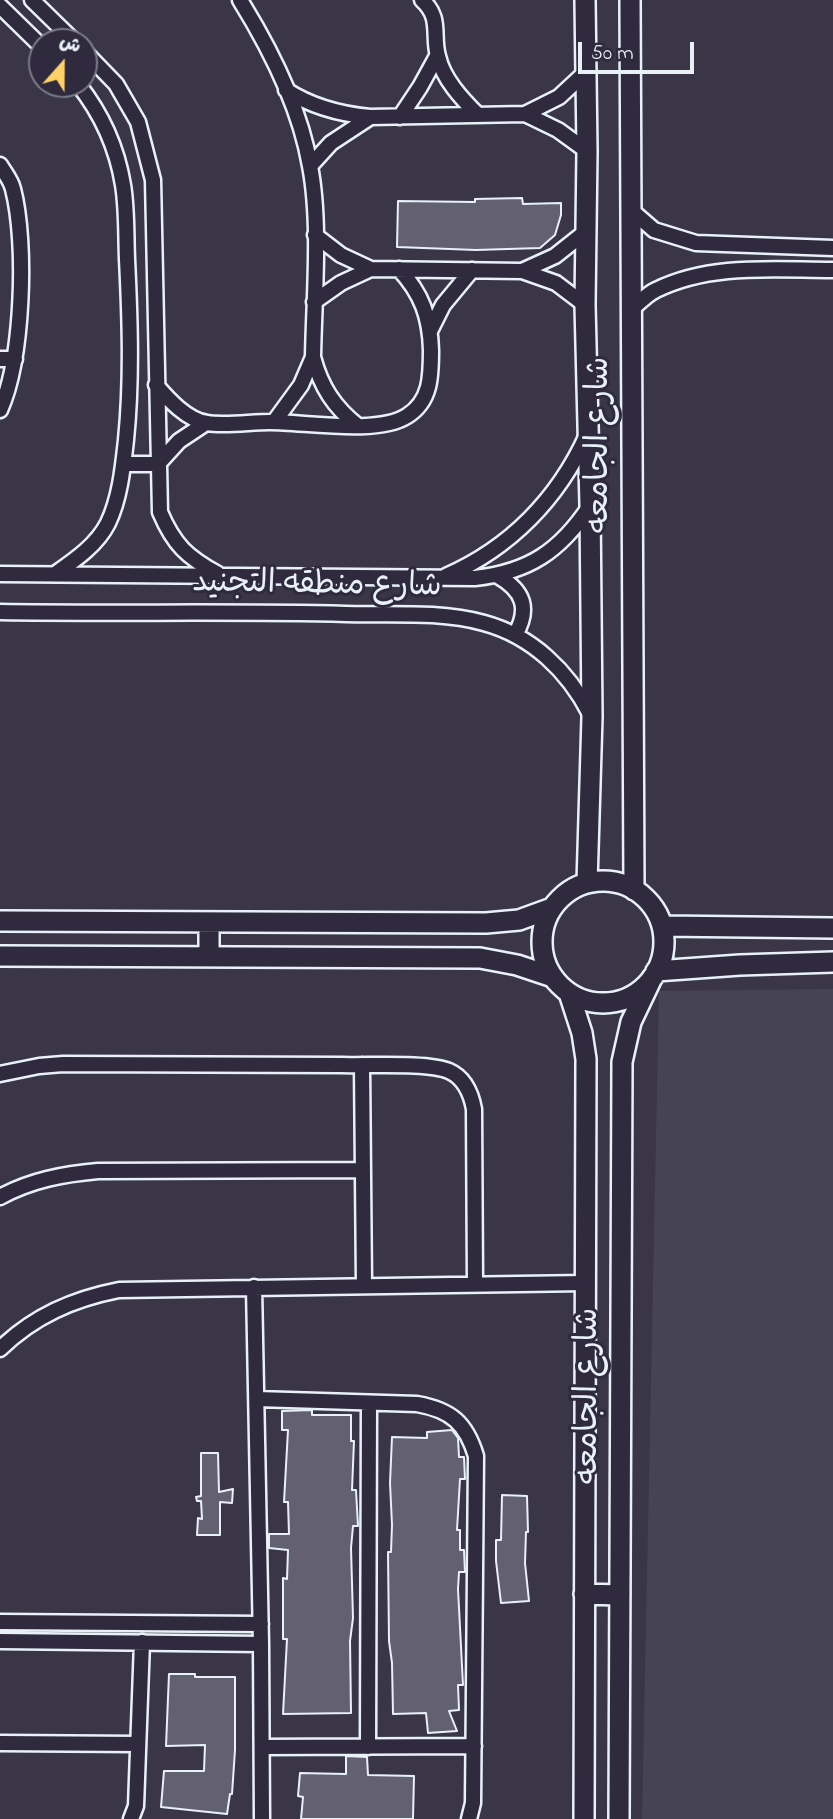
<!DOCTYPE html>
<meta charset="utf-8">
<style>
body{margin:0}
#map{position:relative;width:833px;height:1819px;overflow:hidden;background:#3a3648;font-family:"Indie Flower","Playpen Sans Arabic",sans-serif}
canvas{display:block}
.north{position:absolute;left:28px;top:28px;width:70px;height:70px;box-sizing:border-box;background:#2f2a3d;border:2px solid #797a88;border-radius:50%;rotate:21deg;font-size:19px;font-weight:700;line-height:28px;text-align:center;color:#e8f1f8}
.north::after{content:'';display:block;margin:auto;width:24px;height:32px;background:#ffd166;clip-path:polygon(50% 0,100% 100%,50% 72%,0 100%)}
.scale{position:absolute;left:578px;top:42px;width:116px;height:32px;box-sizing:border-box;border:4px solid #e8f1f8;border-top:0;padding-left:9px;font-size:21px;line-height:24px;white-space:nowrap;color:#e8f1f8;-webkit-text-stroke:5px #2f2a3d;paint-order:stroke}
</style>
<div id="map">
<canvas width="833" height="1819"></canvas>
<div class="north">ش</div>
<div class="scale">50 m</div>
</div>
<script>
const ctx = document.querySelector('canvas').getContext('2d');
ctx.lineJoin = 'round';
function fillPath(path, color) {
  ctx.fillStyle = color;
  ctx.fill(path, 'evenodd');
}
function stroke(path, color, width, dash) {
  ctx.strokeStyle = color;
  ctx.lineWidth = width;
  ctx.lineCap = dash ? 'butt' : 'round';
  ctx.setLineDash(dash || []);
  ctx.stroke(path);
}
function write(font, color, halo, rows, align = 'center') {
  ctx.font = font + ' "Indie Flower","Playpen Sans Arabic",sans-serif';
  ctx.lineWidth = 6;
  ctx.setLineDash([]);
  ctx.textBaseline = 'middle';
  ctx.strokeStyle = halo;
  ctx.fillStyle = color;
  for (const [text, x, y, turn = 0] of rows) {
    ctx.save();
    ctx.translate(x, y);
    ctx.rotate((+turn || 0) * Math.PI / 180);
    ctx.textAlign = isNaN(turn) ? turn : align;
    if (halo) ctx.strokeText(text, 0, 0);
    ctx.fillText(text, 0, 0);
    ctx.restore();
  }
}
fillPath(new Path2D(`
 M833 989V1819H642L659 991Z`), '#464354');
const building = new Path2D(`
 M522 198 523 204 561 203V215L555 235 540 248 476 250 397 247 398 201 475 202V199Z
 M312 1410V1415H351V1441H354L352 1490H356L358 1526H353L351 1548 353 1618 350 1641 351 1713 283 1714 287 1639H283V1578L287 1579 288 1550 269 1548V1534H289L288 1502H284L288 1430H282V1411Z
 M452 1430 458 1438 459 1457H464L465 1479H460L457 1530H460V1550H464L465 1572H459L458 1589 463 1685H458L459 1710 449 1711 457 1731 428 1733 426 1713 393 1714 392 1663 389 1641 388 1552H391L392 1525 390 1483 392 1437 427 1438V1432Z
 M201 1453H218L219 1492 233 1489 232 1503 220 1502V1535H197L198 1518 202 1519 201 1501H197L196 1497 201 1496Z
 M502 1495 527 1496 528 1532H526L525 1563 529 1601 501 1603 496 1561V1540H501Z
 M169 1674H195V1677H235V1750L232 1794H230L227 1814 161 1807 164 1771H204L205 1745 166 1746Z
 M346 1756 367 1757 368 1775 414 1776 413 1819H301L303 1797 298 1796 300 1773 346 1774Z`);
fillPath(building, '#636171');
stroke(building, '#e8f1f8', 2);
const street = new Path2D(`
 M32 0 75 42
 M240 0C271 50 300 107 310 166 321 223 314 298 313 357 321 387 334 407 358 426
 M422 0C442 18 432 35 438 56 443 79 462 99 478 115
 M0 6 42 47
 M84 51 116 84 138 122 153 180 160 512C174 545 187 557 218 574
 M286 90C312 107 339 114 370 117L525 114 559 97 587 71
 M525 114 558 130 587 151
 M400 117 420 87 437 56
 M0 165C4 172 11 180 13 189 27 243 23 359 0 410
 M310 166 331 143 369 118
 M631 210 654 230 696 243 833 248
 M315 235 341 255 371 269 522 271 556 283 585 305
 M522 271 555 256 584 233
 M314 302 341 283 371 269
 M631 310C639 303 647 294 656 290 711 263 774 270 833 270
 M430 331 443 305 472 270
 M0 359H15
 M156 385C169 400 187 420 207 423 225 426 251 422 270 422 306 422 377 435 407 416 431 401 431 376 431 350 430 317 422 294 399 269
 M274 422 301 385 313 357
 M124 464H158L179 441 206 423
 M0 574 475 578C529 572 560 551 590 506
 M55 574C75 560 97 545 108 523 120 498 123 467 126 440 132 380 130 320 127 259 126 235 127 209 123 185 117 148 101 113 78 84
 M446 576C510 548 558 499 587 435
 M498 576C524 591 530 609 515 635
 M0 612C115 614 231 611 346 614 391 615 441 611 484 623 532 636 568 671 590 714
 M362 1065 364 1286
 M0 1074 39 1066 63 1064C156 1064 249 1065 342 1065 367 1066 428 1062 449 1071 465 1078 471 1093 474 1109L475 1284
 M0 1197C31 1180 64 1174 98 1171L363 1170
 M254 1287 261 1644 262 1819
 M0 1349C34 1316 73 1299 119 1290L585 1283
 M257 1399 417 1404C451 1410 466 1423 476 1456L473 1803 469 1819
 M0 1622 261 1624
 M0 1641 261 1644
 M0 1743 138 1744
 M262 1747 474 1746
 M368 1747 369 1403
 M131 1819 136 1806 142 1642`);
const secondary = new Path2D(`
 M585 0 587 151 585 305 590 505 592 717 587 883
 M630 0 634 890
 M542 942a61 61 0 1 1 122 0a61 61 0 1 1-122 0Z
 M0 921 486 923 519 920 552 908
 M209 922V957
 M662 926 833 928
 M0 956 480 958 517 965 553 977
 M656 971 740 965 833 962
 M569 993 582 1033 586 1059 584 1819
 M584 1594 620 1595
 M619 1819 622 1062 631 1022 652 978`);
stroke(street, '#e8f1f8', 19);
stroke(secondary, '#e8f1f8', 24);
stroke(street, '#2f2a3d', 14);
stroke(secondary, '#2f2a3d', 19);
write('32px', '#e8f1f8', '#2f2a3d', [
 ["شارع الجامعه",602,445,-90],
 ["شارع منطقه التجنيد",317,587,1],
 ["شارع الجامعه",591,1396,-90]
]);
</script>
